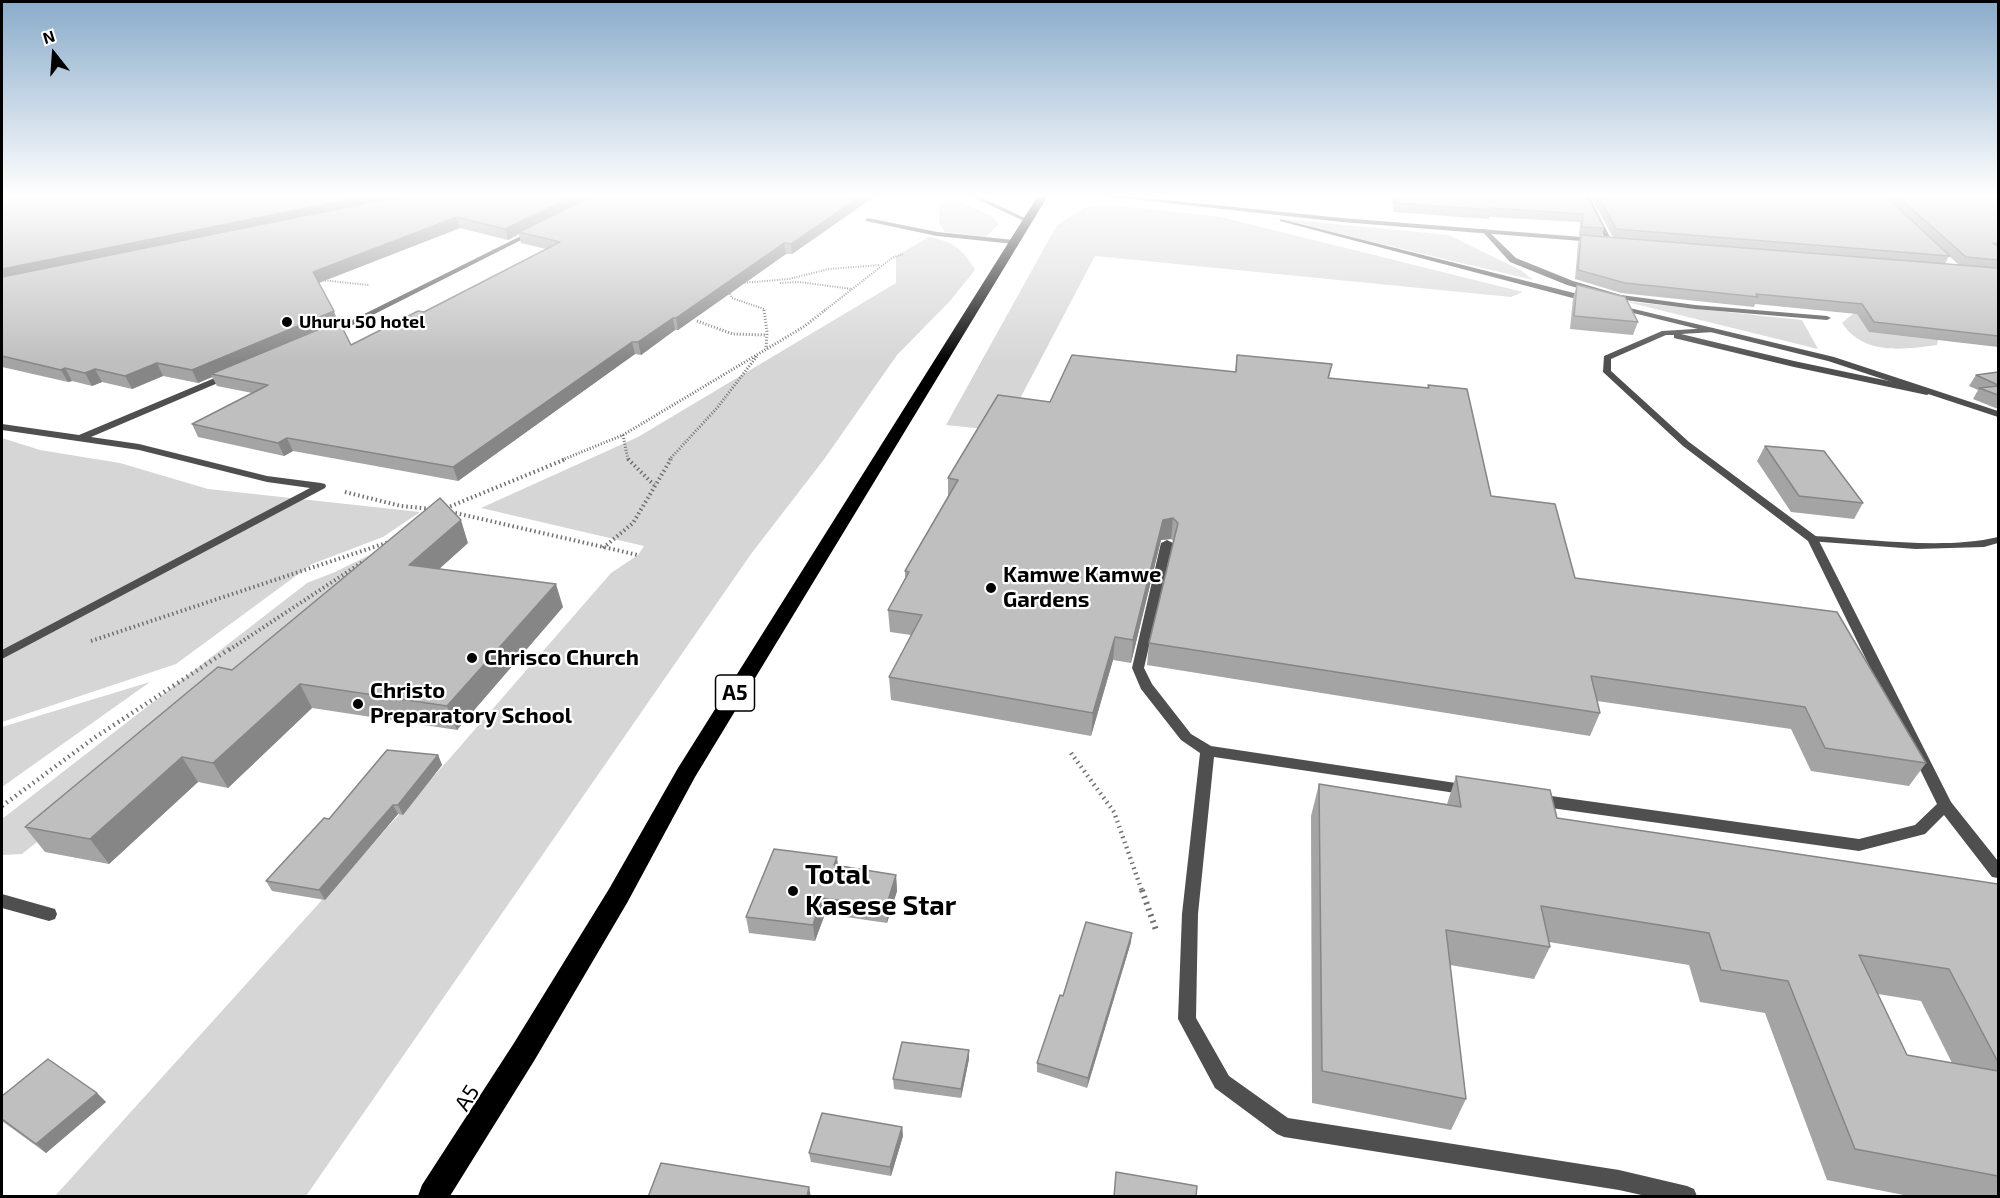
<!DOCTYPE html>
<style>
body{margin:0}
#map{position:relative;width:2000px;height:1198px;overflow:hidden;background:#fff;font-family:"Exo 2",sans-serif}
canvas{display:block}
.frame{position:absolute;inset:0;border:3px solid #000;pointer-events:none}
.north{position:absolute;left:24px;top:24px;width:60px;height:60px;-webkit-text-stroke:4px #fff;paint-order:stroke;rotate:343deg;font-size:16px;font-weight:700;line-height:24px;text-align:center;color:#000}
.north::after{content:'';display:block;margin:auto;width:21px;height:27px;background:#000;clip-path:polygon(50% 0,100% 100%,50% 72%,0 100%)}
</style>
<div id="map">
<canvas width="2000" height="1198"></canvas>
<div class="frame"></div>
<div class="north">N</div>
</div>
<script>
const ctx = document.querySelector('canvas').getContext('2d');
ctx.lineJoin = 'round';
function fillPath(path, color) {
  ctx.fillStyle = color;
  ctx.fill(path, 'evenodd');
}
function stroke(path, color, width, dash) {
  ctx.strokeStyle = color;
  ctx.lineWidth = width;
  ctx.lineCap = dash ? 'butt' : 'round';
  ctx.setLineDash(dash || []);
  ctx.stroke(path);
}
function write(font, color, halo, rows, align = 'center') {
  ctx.font = font + ' "Exo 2",sans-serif';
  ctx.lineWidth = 4.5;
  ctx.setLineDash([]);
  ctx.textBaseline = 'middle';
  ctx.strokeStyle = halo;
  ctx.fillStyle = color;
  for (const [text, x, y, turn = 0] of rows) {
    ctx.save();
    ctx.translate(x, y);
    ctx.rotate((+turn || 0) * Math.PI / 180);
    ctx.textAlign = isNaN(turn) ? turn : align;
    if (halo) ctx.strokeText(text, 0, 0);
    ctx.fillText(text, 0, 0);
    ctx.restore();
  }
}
fillPath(new Path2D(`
 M953 199 992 216 999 224 986 237 945 232 939 223 940 203Z
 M1110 205 1221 217 1523 292 1511 297 1095 256 1003 431 946 425 1057 225 1085 207Z
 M1273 218 1449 235 1522 271 1533 280Z
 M929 237C954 242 962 248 975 270L950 301 897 355 825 458 751 554 306 1196H55L450 758 611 573 638 555 644 546 481 508 638 437 896 283V256Z
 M1623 301 1802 320 1818 349Z
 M1855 312 1939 335 1937 345C1903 350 1863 355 1842 323Z
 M2 438 40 450 120 463 208 489 420 512 383 537 312 564 176 664 2 722Z
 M433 524 22 854 2 855V819L307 583 335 572Z
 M150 682 2 787V727Z`), '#d6d6d6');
stroke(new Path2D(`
 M320 280 369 285
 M742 283 789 279 829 269 880 265
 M780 283 799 282 852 289
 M728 289 732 298 764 309V311
 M824 311 892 258 903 254`), '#717171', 2, [1, 1.5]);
stroke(new Path2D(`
 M764 310 767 332 766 349
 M697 321 733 334 766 335
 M623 435 628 460
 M562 460 623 435 805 326 825 310
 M669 460 717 408 757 356`), '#717171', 3, [1, 2]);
stroke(new Path2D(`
 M628 459 654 485
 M345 492 401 506 432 509
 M446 508 566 459
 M451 512 638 555
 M603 548 633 523 671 459
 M91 641 389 542
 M229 650 364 561`), '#717171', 4, [1.5, 3]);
stroke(new Path2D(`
 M1071 753 1114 812 1142 891
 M2 806 94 738 231 648`), '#717171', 4.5, [1.5, 4]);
stroke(new Path2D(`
 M1142 890 1157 933`), '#717171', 6, [2, 4.5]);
fillPath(new Path2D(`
 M966 194H974L1029 220 1024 221Z
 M868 218 937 232 1014 240 1017 242 1014 244 937 236 866 221V219Z
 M1482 229H1486L1516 258 1573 281 1621 295 1695 305 1827 316 1831 318 1827 320 1695 309 1617 299 1567 285 1510 262 1482 231Z
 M1711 328H1714V332L1681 334 1794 361 1927 389 1932 392 1927 395 1794 367 1674 338V335H1666L1611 359V371L1689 442 1817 537 1951 802 1998 861V878L1992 877 1944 815 1925 834 1859 851 1537 806 1532 804 1530 800 1532 796 1537 794 1859 839 1915 825 1937 804 1808 541 1683 446 1603 372 1604 356 1662 331Z
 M1167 540 1173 543 1144 668 1152 684 1191 734 1211 746 1469 785 1474 786 1476 790 1474 794 1469 795 1214 757 1198 914 1196 1018 1229 1076 1288 1118 1619 1170 1687 1186 1694 1189 1697 1196H1646L1619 1190 1284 1137 1277 1134 1215 1088 1178 1019 1182 914 1200 753 1181 740 1141 689 1132 668 1161 543Z
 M2 894 55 909 57 914 55 919 49 921 2 908Z`), '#4f4f4f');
fillPath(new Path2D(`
 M1084 194H1106L1342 218 1594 238 1597 240 1594 242 1342 222Z
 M1582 194H1588L1612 241 1611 242 1606 241Z
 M1280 219 1590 297 1591 299 1584 301 1280 221Z
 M533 230 535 231V233L331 336 324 334Z
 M1613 304 1834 357 1998 411V417L1828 361 1613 308Z
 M229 372 232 373V377L91 437 139 444 267 476 321 483 325 484 326 486 325 488 2 659V650L310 488 267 482 139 450 2 430V424L79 435Z
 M1813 536C1869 539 1944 550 1998 537V543L1984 547 1916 549 1809 541 1807 539Z`), '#4f4f4f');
fillPath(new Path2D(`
 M1039 194H1049L695 777 627 903 534 1061 450 1196H418L422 1185 514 1043 609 889 678 768Z`), '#000');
fillPath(new Path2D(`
 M2 194H878L792 254H786L678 330H675L641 355 635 354 458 481 293 451 284 456 198 437 192 424 252 393 217 386 212 377 198 383 163 376 132 389 102 382 92 386 72 381 68 382 2 367ZM460 228 508 240 519 234 521 243 546 249 444 302 351 345 338 321 319 283Z
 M1392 194H1586L1604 228 1602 236 1613 237 1589 194H1998V347L1869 332 1857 314 1755 304 1754 307 1621 293 1575 279 1578 244 1581 236H1579L1580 222 1489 217V219L1393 212ZM1949 256 1959 265 1945 264Z
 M1577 285 1638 322 1633 335 1570 329 1573 298Z
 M1237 355 1332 364 1329 378 1428 388V385L1491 496 1575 578 1926 763 1909 786 1811 771 1791 729 1597 701 1600 713 1590 736 1147 665 1149 643 1173 541 1171 539 1161 540 1131 663 1113 660 1091 736 891 700 889 677 911 635 890 632 888 610 905 578V571L948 496V478L1050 402 1235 372Z
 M1998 372V409L1973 399 1978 390 1969 386 1976 375Z
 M1765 446 1863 503 1854 519 1791 512 1757 461Z
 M468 543 439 569 563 607 457 730 312 708 228 788 198 782 109 864 45 852 25 827 232 670Z
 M438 755 442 765 403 815 398 814 325 900 272 891 266 881Z
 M1456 776 1557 818 1998 884V1197H1914L1827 1180 1765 1013 1700 1002 1689 965 1549 942 1550 947 1534 979 1450 965 1466 1099 1451 1130 1312 1103 1311 816 1319 784 1447 804ZM1878 994 1921 1001 1952 1063 1907 1055Z
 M838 865 896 875 897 891 887 923 825 914 815 941 749 933 746 917Z
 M1131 942 1087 1088 1037 1072V1063L1063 996Z
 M969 1050V1059L961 1098 894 1089 893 1079Z
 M97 1093 106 1102 46 1153 2 1121V1096Z
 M902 1127 903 1136 891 1176 811 1162 809 1153Z`), '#a4a4a4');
fillPath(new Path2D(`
 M2 194H38L2 201Z
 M377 194H429L2 281V269Z
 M579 194H595L587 201 519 232V234L508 240 505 229Z
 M863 194H878L792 254 791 244Z
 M457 217 460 228 318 283 313 272Z
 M784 243 786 254 678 330 676 318Z
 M334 311 338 323 211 374 212 377 198 383 192 370Z
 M673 318 675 330 641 355 638 342Z
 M632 342 635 354 458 481 453 467Z
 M157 363 163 376 132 389 125 376Z
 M65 368 72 381 68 382 61 370Z
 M95 369 102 382 92 386 85 373Z
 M287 438 293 451 284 456 278 443Z
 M1173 518 1171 539 1161 540 1131 663 1133 640 1163 520Z
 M461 520 468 543 418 588 409 565Z
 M556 584 563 607 457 730 447 706Z
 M1115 637 1113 660 1091 736 1093 713Z
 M300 684 312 708 228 788 213 763Z
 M438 755 442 765 403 815 398 805Z
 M182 757 198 782 109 864 90 839Z
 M393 805 398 814 325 900 319 890Z
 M837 857 839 873 834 865Z
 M896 875 897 891 887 923 886 907Z
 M822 898 825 914 815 941 813 925Z
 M1132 933 1131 942 1087 1088 1088 1078Z
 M969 1050V1059L961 1098V1089Z
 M97 1093 106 1102 46 1153 36 1144Z
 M902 1127 903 1136 891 1176 890 1167Z
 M809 1187 811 1197H807Z`), '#868686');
const building = new Path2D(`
 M19 194H377L2 269V197Z
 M412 194H579L505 229 457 217 313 272 334 311 192 370 157 363 125 376 95 369 85 373 65 368 61 370 2 356V277Z
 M594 194H863L791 244 784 243 676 318H673L638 342H632L453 467 287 438 278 443 192 424 268 385 211 374 339 321 351 345 418 311 424 312 560 242 519 232 591 197Z
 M1395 194H1586L1604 228 1582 227 1583 214 1491 208V210L1395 203Z
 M1597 194H1883L1950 256 1616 229Z
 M1895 194H1998V244L1993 243 1998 246V260L1966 257Z
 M1581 235 1998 268V336L1874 322 1862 304 1756 294 1758 297 1625 283 1578 270Z
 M1577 285 1625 297 1638 322 1574 316Z
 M1072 355 1236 372 1237 355 1332 364 1328 378 1429 388 1428 385 1467 389 1491 496 1555 504 1575 578 1837 612 1926 763 1825 748 1805 707 1591 676 1600 713 1149 643 1178 523 1173 518 1163 520 1133 640 1115 637 1093 713 889 677 922 615 888 610 909 572 905 571 958 480 948 478 998 395 1050 402Z
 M1998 372V385L1976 375Z
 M1998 386V395L1979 388Z
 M1765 446 1824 451 1863 503 1799 496Z
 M440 498 461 520 409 565 556 584 447 706 300 684 213 763 182 757 90 839 25 827 218 667 232 670Z
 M387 750 438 755 398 805H393L319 890 266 881 324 818 329 819Z
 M1456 776 1550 790 1557 818 1998 884V1062L1949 969 1859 955 1907 1055 1998 1071V1176L1855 1149 1788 981 1721 970 1709 933 1541 906 1550 947 1446 930 1466 1099 1322 1071 1319 784 1461 807Z
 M774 849 837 857 834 865 896 875 886 907 822 898 813 925 746 917Z
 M1086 922 1132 933 1088 1078 1037 1063 1060 995 1063 996Z
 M902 1042 969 1050 961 1089 893 1079Z
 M48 1059 97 1093 36 1144 2 1119V1096Z
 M822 1113 902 1127 890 1167 809 1153Z
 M661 1163 809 1187 807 1197H648Z
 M1116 1172 1197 1186 1196 1197H1114Z`);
fillPath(building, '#bfbfbf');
stroke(building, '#868686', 1.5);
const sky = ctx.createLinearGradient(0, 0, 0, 362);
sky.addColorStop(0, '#8aabca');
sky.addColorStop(0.54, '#fff');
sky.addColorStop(1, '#ffffff00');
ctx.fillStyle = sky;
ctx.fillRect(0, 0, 2000, 362);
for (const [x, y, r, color] of [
 [287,322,6,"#000"],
 [991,588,6,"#000"],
 [472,658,6,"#000"],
 [358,704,6,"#000"],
 [793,891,6,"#000"]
]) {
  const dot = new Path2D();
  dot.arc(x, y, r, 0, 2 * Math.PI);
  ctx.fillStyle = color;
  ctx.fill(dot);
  stroke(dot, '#fff', 2);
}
write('bold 18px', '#000', '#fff', [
 ["Uhuru 50 hotel",299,322]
], 'left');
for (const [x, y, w] of [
 [735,693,39]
]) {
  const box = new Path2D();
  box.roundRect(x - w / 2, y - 18, w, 36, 4.5);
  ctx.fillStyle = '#fff';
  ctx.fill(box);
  stroke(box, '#000', 1.5);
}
write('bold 21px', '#000', null, [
 ["A5",735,693]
]);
write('bold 22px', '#000', '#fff', [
 ["Kamwe Kamwe",1003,575],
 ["Gardens",1003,600],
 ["Chrisco Church",484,658],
 ["Christo",370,691],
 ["Preparatory School",370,716]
], 'left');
write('22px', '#000', '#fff', [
 ["A5",467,1098,-58]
]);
write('bold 27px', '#000', '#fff', [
 ["Total",805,875],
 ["Kasese Star",805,906]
], 'left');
</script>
